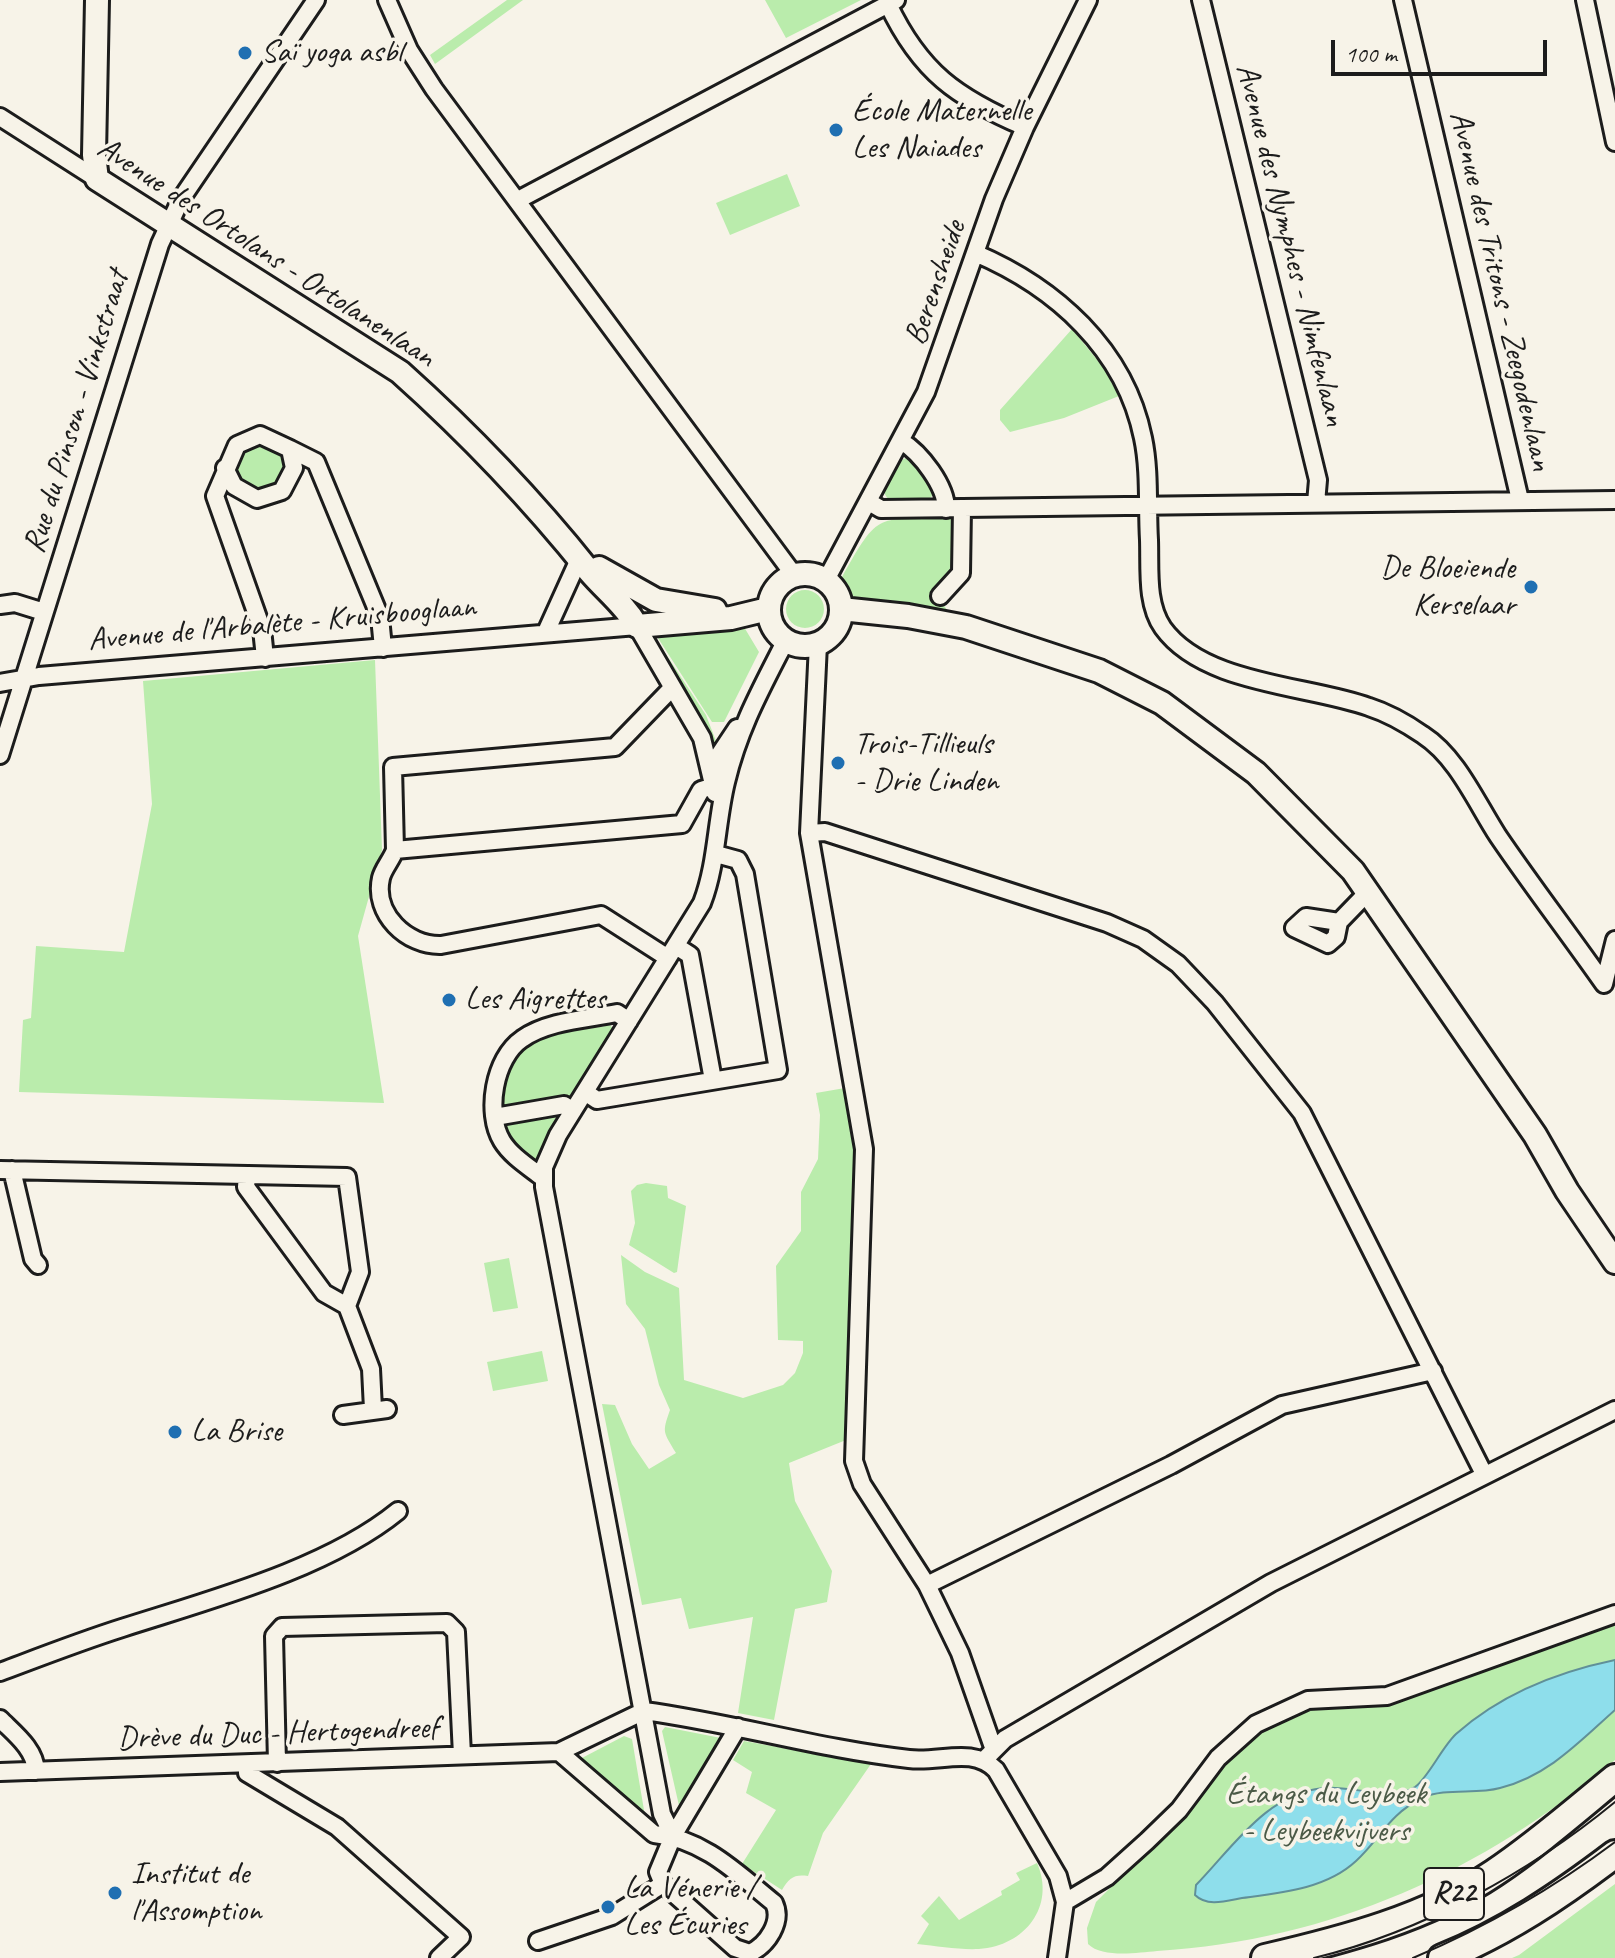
<!DOCTYPE html>
<meta charset="utf-8">
<style>
body{margin:0}
#map{position:relative;width:1615px;height:1958px;overflow:hidden;background:#f7f3e8;font-family:Caveat,sans-serif}
canvas{display:block}
.scale{position:absolute;left:1331px;top:40px;width:216px;height:36px;box-sizing:border-box;border:4px solid #1c1c1c;border-top:0;padding-left:10px;font-size:24px;line-height:28px;white-space:nowrap;color:#1c1c1c;-webkit-text-stroke:6px #f7f3e8;paint-order:stroke}
</style>
<div id="map">
<canvas width="1615" height="1958"></canvas>
<div class="scale">100 m</div>
</div>
<script>
const ctx = document.querySelector('canvas').getContext('2d');
ctx.lineJoin = 'round';
function fillPath(path, color) {
  ctx.fillStyle = color;
  ctx.fill(path, 'evenodd');
}
function stroke(path, color, width, dash) {
  ctx.strokeStyle = color;
  ctx.lineWidth = width;
  ctx.lineCap = dash ? 'butt' : 'round';
  ctx.setLineDash(dash || []);
  ctx.stroke(path);
}
function write(font, color, halo, rows, align = 'center') {
  ctx.font = font + ' Caveat,sans-serif';
  ctx.lineWidth = 7;
  ctx.setLineDash([]);
  ctx.textBaseline = 'middle';
  ctx.strokeStyle = halo;
  ctx.fillStyle = color;
  for (const [text, x, y, turn = 0] of rows) {
    ctx.save();
    ctx.translate(x, y);
    ctx.rotate((+turn || 0) * Math.PI / 180);
    ctx.textAlign = isNaN(turn) ? turn : align;
    if (halo) ctx.strokeText(text, 0, 0);
    ctx.fillText(text, 0, 0);
    ctx.restore();
  }
}
fillPath(new Path2D(`
 M507 0H523L435 64 430 55Z
 M765 0H861L786 38Z
 M787 174 800 206 730 235 716 203Z
 M1072 329 1103 367 1119 396 1064 418 1010 432 1000 420V410Z
 M235 468a26 26 0 1 1 52 0a26 26 0 1 1-52 0Z
 M906 458 914 459 932 486V496L927 501H889L883 491 901 460Z
 M951 518 953 568 932 590 948 611 852 599 842 577C880 509 876 520 951 518Z
 M786 609a19 19 0 1 1 38 0a19 19 0 1 1-38 0Z
 M744 627 759 652 724 722H712L656 635Z
 M650 635 654 636 706 715 716 741 713 751 698 716 651 644Z
 M375 660 382 850 358 936 384 1103 19 1092 23 1020 31 1018 36 946 124 952 152 804 143 681Z
 M610 1025 614 1030 536 1161C529 1157 520 1154 515 1148 488 1117 498 1058 537 1040 557 1031 587 1030 610 1025Z
 M845 1088 852 1114 857 1181 846 1440 789 1463 795 1501 832 1571 827 1602 795 1609 774 1720 738 1713 753 1617 689 1629 681 1598 642 1605 602 1404 615 1405 632 1444 649 1469 676 1453C663 1431 662 1433 670 1410L659 1385 645 1329 626 1304 621 1255 645 1272 679 1288 684 1380 743 1398 783 1385 795 1373 803 1353V1341L778 1340 776 1266 801 1231V1192L818 1159 820 1115 816 1093Z
 M646 1183 667 1186 668 1198 686 1206 677 1272 674 1273 629 1245 635 1223 631 1191 637 1185Z
 M509 1258 518 1308 493 1312 484 1263Z
 M542 1351 548 1381 493 1391 487 1362Z
 M1615 1622V1760C1483 1872 1331 1940 1157 1951 1136 1953 1102 1958 1088 1944L1087 1928 1096 1902 1190 1808 1218 1769 1249 1738 1272 1723 1317 1708 1396 1702Z
 M665 1727 721 1738 680 1810 662 1731Z
 M624 1736 632 1739 645 1816 581 1762 582 1758Z
 M744 1741 871 1764 823 1833 808 1876C794 1874 789 1878 782 1890L742 1864 776 1810 746 1793 752 1772 733 1760Z
 M1037 1863C1056 1906 1025 1946 979 1949 959 1950 937 1946 917 1944L929 1924 921 1916 939 1896 959 1920 1002 1895 1001 1891 1020 1880 1016 1873Z
 M1615 1884V1958H1512L1519 1955Z`), '#baecac');
const water = new Path2D(`
 M1615 1660V1710C1579 1742 1548 1776 1500 1788 1475 1795 1446 1787 1422 1798 1388 1815 1381 1838 1356 1861 1326 1889 1280 1893 1242 1898 1226 1901 1207 1907 1195 1895L1196 1885C1233 1847 1267 1793 1324 1788 1351 1785 1391 1802 1415 1787 1428 1778 1442 1747 1456 1734 1501 1694 1557 1672 1615 1660Z`);
fillPath(water, '#8edeeb');
stroke(water, '#609098', 2);
const street = new Path2D(`
 M387 0 409 50 434 89 794 575
 M1201 0 1318 480 1316 503
 M1403 0 1520 500
 M1585 0 1615 142
 M888 4C920 72 957 98 1025 127
 M0 117 97 179
 M518 200 896 0
 M975 253C1055 287 1125 349 1143 438 1150 471 1147 507 1149 540 1150 569 1146 604 1163 628 1204 685 1309 685 1369 707 1388 713 1407 724 1423 735 1457 757 1476 802 1498 836 1532 886 1569 934 1604 984L1615 940
 M901 441C921 453 946 486 946 509
 M290 449 316 462 380 617 383 648
 M225 468 234 486 257 499 282 491 294 468 290 449 260 435 237 445 215 496 262 629 265 658
 M869 502 881 509 1615 500
 M826 580 926 392 994 199 1025 127 1088 0
 M940 596 961 573 962 508
 M0 605 15 603 44 612
 M637 626 702 738 715 793
 M546 632 580 557
 M818 644 809 833 864 1149 854 1461 862 1484 927 1585 960 1653 993 1747
 M0 683 39 676 637 626
 M0 755 160 244 181 199 316 0
 M715 775 717 758 737 728
 M809 833 825 832 1107 923 1143 939 1178 964 1215 1003 1302 1113 1484 1474
 M395 850 393 767 615 747 672 688
 M395 850C392 859 383 869 381 878 373 914 407 946 441 945L601 915 668 958
 M395 850 682 824 701 790 726 782
 M1339 922 1336 937 1328 944 1294 928 1306 917 1339 922 1368 892
 M676 946 690 955 713 1080
 M585 1092 597 1100 778 1070 745 874 738 860 716 854
 M495 1117 564 1105 573 1111
 M0 1170 347 1177 360 1272 347 1306
 M12 1170 33 1259 38 1265
 M247 1175 246 1187 324 1293 347 1306 371 1369 373 1409
 M543 1178C529 1167 511 1156 502 1141 485 1113 494 1058 522 1039 547 1021 587 1019 617 1013L629 1021
 M343 1415 387 1409
 M927 1585 1171 1465 1282 1405 1433 1371
 M0 1672C40 1657 81 1641 122 1628 209 1600 327 1569 398 1511
 M644 1711C733 1723 820 1749 909 1759 940 1763 972 1746 996 1770L1058 1876 1065 1902 1057 1958
 M0 1719C15 1734 35 1749 36 1771
 M559 1752 654 1834C704 1839 737 1873 774 1903 783 1922 767 1945 750 1953L735 1948 663 1884 658 1872 673 1836 738 1727
 M984 1760 1005 1739 1271 1583 1615 1410
 M277 1763 274 1636 282 1627 447 1623 456 1632 462 1755
 M247 1764V1773L337 1827 461 1937 439 1958
 M0 1772 559 1752 644 1711
 M673 1836 662 1814 544 1187V1167L558 1135 702 903C717 864 716 823 726 782 739 728 761 689 786 640
 M1065 1902 1107 1877 1147 1841 1179 1810 1218 1758 1256 1724 1308 1700 1387 1696 1615 1614
 M538 1941 612 1916 663 1884`);
const secondary = new Path2D(`
 M97 0 94 155 97 179 400 372C467 432 533 501 589 571 605 590 624 604 637 626L731 618 768 609
 M599 568 656 600 715 610
 M769 610a36 36 0 1 1 72 0a36 36 0 1 1-72 0Z
 M841 609 908 616 966 627 1099 671 1162 703 1256 773 1353 871 1535 1135 1567 1191 1615 1262`);
const primary = new Path2D(`
 M1265 1958C1343 1940 1427 1918 1494 1873 1536 1845 1576 1810 1615 1778
 M1442 1958C1505 1933 1561 1895 1615 1854`);
stroke(street, '#1c1c1c', 22);
stroke(secondary, '#1c1c1c', 28);
stroke(primary, '#1c1c1c', 32);
stroke(street, '#f7f3e8', 16);
stroke(secondary, '#f7f3e8', 22);
stroke(primary, '#f7f3e8', 26);
stroke(new Path2D(`
 M1314 1958C1422 1932 1530 1872 1615 1802
 M1413 1958C1486 1927 1551 1890 1615 1842`), '#1c1c1c', 2);
for (const [x, y, r, color] of [
 [245,53,8,"#1f6fb2"],
 [836,130,8,"#1f6fb2"],
 [1531,587,8,"#1f6fb2"],
 [838,763,8,"#1f6fb2"],
 [449,1000,8,"#1f6fb2"],
 [175,1432,8,"#1f6fb2"],
 [115,1893,8,"#1f6fb2"],
 [608,1907,8,"#1f6fb2"]
]) {
  const dot = new Path2D();
  dot.arc(x, y, r, 0, 2 * Math.PI);
  ctx.fillStyle = color;
  ctx.fill(dot);
  stroke(dot, '#f7f3e8', 3);
}
for (const [x, y, w] of [
 [1454,1894,60]
]) {
  const box = new Path2D();
  box.roundRect(x - w / 2, y - 26, w, 52, 6);
  ctx.fillStyle = '#f7f3e8';
  ctx.fill(box);
  stroke(box, '#1c1c1c', 2);
}
write('bold 30px', '#1c1c1c', null, [
 ["R22",1454,1894]
]);
write('32px', '#1c1c1c', '#f7f3e8', [
 ["Saï yoga asbl",261,53],
 ["École Maternelle",852,112],
 ["Les Naiades",852,149],
 ["De Bloeiende",1515,569,"right"],
 ["Kerselaar",1515,606,"right"],
 ["Trois-Tillieuls",854,745],
 ["- Drie Linden",854,782],
 ["Les Aigrettes",465,1000],
 ["La Brise",191,1432],
 ["Institut de",131,1875],
 ["l'Assomption",131,1912],
 ["La Vénerie /",624,1889],
 ["Les Écuries",624,1926]
], 'left');
write('32px', '#1c1c1c', '#f7f3e8', [
 ["Avenue des Nymphes - Nimfenlaan",1290,245,76],
 ["Avenue des Ortolans - Ortolanenlaan",266,253,33],
 ["Berensheide",936,283,-71],
 ["Avenue des Tritons - Zeegodenlaan",1500,291,77],
 ["Rue du Pinson - Vinkstraat",77,412,-73],
 ["Avenue de l'Arbalète - Kruisbooglaan",282,624,-5],
 ["Drève du Duc - Hertogendreef",278,1734,-2]
]);
write('32px', '#4b5a47', '#f7f3e8', [
 ["Étangs du Leybeek",1326,1795],
 ["- Leybeekvijvers",1326,1832]
]);
</script>
